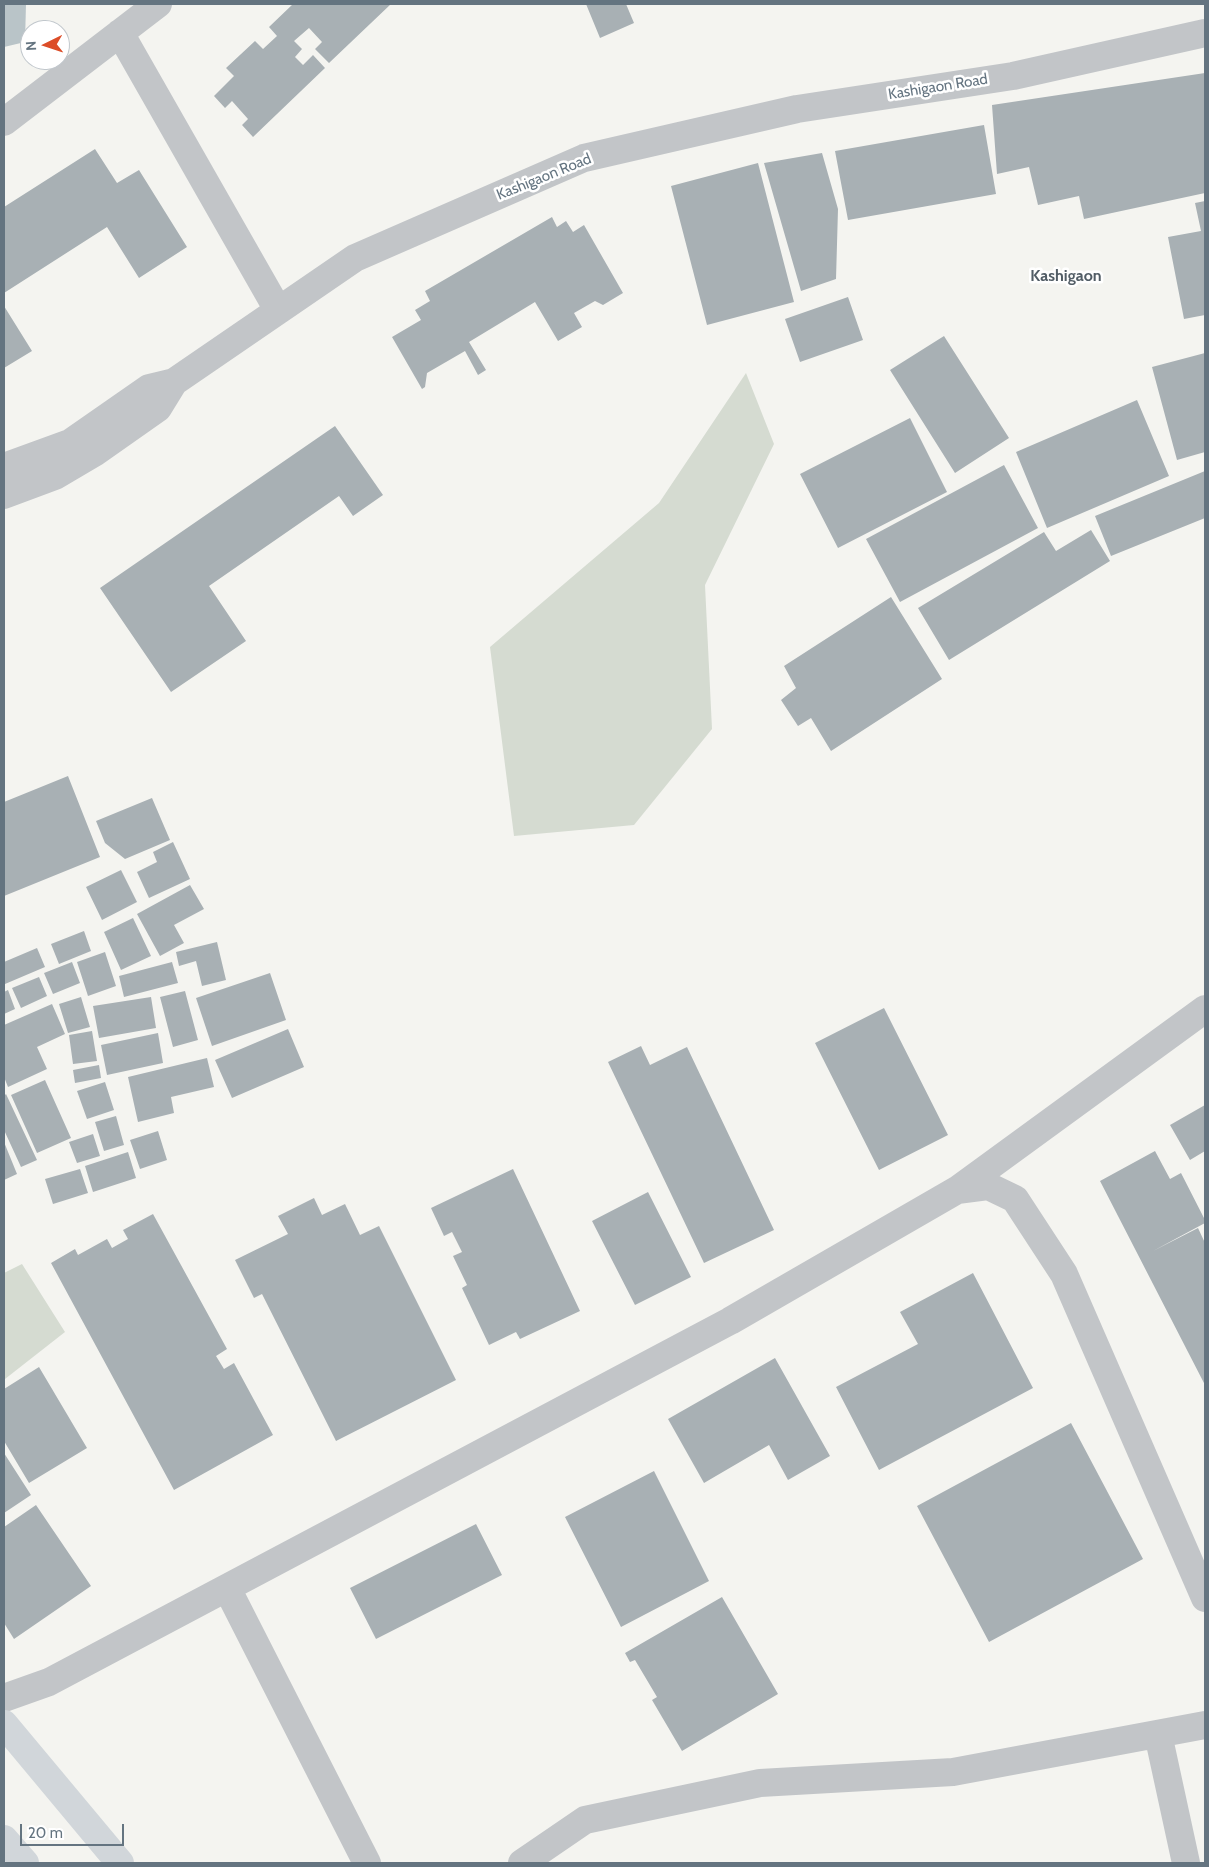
<!DOCTYPE html>
<style>
body{margin:0}
#map{position:relative;width:1209px;height:1867px;overflow:hidden;background:#f4f4f0;font-family:Cabin,sans-serif}
canvas{display:block}
.frame{position:absolute;inset:0;border:5px solid #647480;pointer-events:none}
.north{position:absolute;left:20px;top:20px;width:50px;height:50px;box-sizing:border-box;background:#fff;border:1px solid #c1c7cc;border-radius:50%;rotate:266deg;font-size:14px;font-weight:700;line-height:20px;text-align:center;color:#647480}
.north::after{content:'';display:block;margin:auto;width:18px;height:22px;background:#dc4d28;clip-path:polygon(50% 0,100% 100%,50% 72%,0 100%)}
.scale{position:absolute;left:20px;top:1824px;width:104px;height:22px;box-sizing:border-box;border:2px solid #647480;border-top:0;padding-left:6px;font-size:15px;line-height:18px;white-space:nowrap;color:#647480;-webkit-text-stroke:4px #fff;paint-order:stroke}
</style>
<div id="map">
<canvas width="1209" height="1867"></canvas>
<div class="frame"></div>
<div class="north">N</div>
<div class="scale">20 m</div>
</div>
<script>
const ctx = document.querySelector('canvas').getContext('2d');
ctx.lineJoin = 'round';
function fillPath(path, color) {
  ctx.fillStyle = color;
  ctx.fill(path, 'evenodd');
}
function stroke(path, color, width, dash) {
  ctx.strokeStyle = color;
  ctx.lineWidth = width;
  ctx.lineCap = dash ? 'butt' : 'round';
  ctx.setLineDash(dash || []);
  ctx.stroke(path);
}
function write(font, color, halo, rows, align = 'center') {
  ctx.font = font + ' Cabin,sans-serif';
  ctx.lineWidth = 5;
  ctx.setLineDash([]);
  ctx.textBaseline = 'middle';
  ctx.strokeStyle = halo;
  ctx.fillStyle = color;
  for (const [text, x, y, turn = 0] of rows) {
    ctx.save();
    ctx.translate(x, y);
    ctx.rotate((+turn || 0) * Math.PI / 180);
    ctx.textAlign = isNaN(turn) ? turn : align;
    if (halo) ctx.strokeText(text, 0, 0);
    ctx.fillText(text, 0, 0);
    ctx.restore();
  }
}
fillPath(new Path2D(`
 M746 373 774 444 705 585 712 729 634 825 514 836 490 647 659 503Z
 M22 1264 65 1332 5 1379 4 1273Z`), '#d5dbd1');
fillPath(new Path2D(`
 M4 4H26L25 42 4 47Z`), '#b9c4c8');
fillPath(new Path2D(`
 M293 4H391L329 63 315 49 322 42 309 28 294 41 302 49 295 57 303 65 313 55 325 68 253 137 242 125 248 119 232 101 225 108 214 96 234 76 226 68 255 41 263 49 277 36 269 27Z
 M586 4H626L634 23 600 38Z
 M1205 73V193L1084 219 1079 196 1038 205 1029 167 997 174 992 105Z
 M984 125 996 194 848 220 835 151Z
 M95 149 117 183 139 170 187 247 139 278 107 227 4 293V207Z
 M822 153 838 209 836 279 801 291 764 163Z
 M758 163 794 302 707 325 671 186Z
 M1205 201V315L1184 319 1168 237 1201 231 1195 203Z
 M552 217 557 227 566 221 573 232 584 225 623 293 603 305 595 301 574 313 582 327 558 341 535 302 469 342 486 370 478 375 465 351 427 373 425 387 422 389 392 337 421 320 415 310 430 301 425 291Z
 M848 297 863 340 800 362 785 319Z
 M4 306 32 351 4 368Z
 M944 336 1009 438 955 473 890 370Z
 M1205 353V452L1177 460 1152 367Z
 M1137 400 1169 476 1047 528 1016 452Z
 M910 418 947 492 838 548 800 474Z
 M335 426 383 495 353 516 339 496 209 586 246 641 171 692 100 588Z
 M1004 465 1038 528 900 602 866 539Z
 M1205 471V518L1111 556 1095 516Z
 M1091 530 1110 561 949 660 918 608 1044 532 1056 551Z
 M891 597 942 679 831 751 811 718 798 726 781 700 796 688 784 666Z
 M68 776 100 857 4 896V802Z
 M152 798 170 840 125 859 105 843 96 821Z
 M173 842 190 879 149 898 137 872 157 862 153 852Z
 M121 870 137 902 102 920 86 887Z
 M190 885 204 909 174 925 184 943 160 956 137 914Z
 M133 918 151 956 121 970 104 932Z
 M84 931 91 951 59 964 51 944Z
 M217 942 226 980 202 986 196 961 179 966 176 952Z
 M37 948 45 967 5 984 4 962Z
 M105 952 116 986 88 996 77 962Z
 M72 962 80 983 53 994 44 973Z
 M172 962 178 983 124 997 119 976Z
 M270 973 286 1020 212 1046 196 998Z
 M39 977 47 996 21 1008 12 988Z
 M8 990 15 1009 4 1014V992Z
 M185 991 198 1040 173 1047 160 997Z
 M81 997 90 1027 68 1033 59 1004Z
 M151 997 156 1028 99 1038 93 1006Z
 M52 1004 65 1034 37 1047 47 1069 8 1087 4 1077V1025Z
 M884 1008 948 1135 879 1170 815 1043Z
 M288 1029 304 1067 232 1098 215 1060Z
 M92 1031 97 1061 73 1064 69 1035Z
 M158 1033 163 1063 107 1075 101 1045Z
 M641 1046 650 1065 687 1047 774 1230 704 1263 608 1062Z
 M207 1058 214 1087 171 1097 174 1113 138 1122 128 1077Z
 M99 1065 101 1078 75 1083 73 1070Z
 M45 1080 71 1138 37 1153 11 1095Z
 M105 1082 114 1110 87 1119 77 1091Z
 M6 1094 37 1160 21 1167 4 1130V1096Z
 M1205 1105V1151L1190 1160 1170 1125Z
 M116 1116 124 1145 104 1151 95 1122Z
 M158 1131 167 1160 140 1169 130 1140Z
 M93 1134 100 1156 77 1163 69 1142Z
 M4 1142 17 1174 4 1180Z
 M1155 1151 1170 1179 1181 1173 1205 1220V1223L1153 1251 1198 1228 1205 1243V1385L1100 1181Z
 M128 1152 136 1178 93 1192 85 1166Z
 M80 1169 88 1193 53 1204 45 1179Z
 M513 1169 580 1311 520 1339 516 1332 489 1345 462 1288 467 1285 453 1256 462 1252 452 1232 444 1236 431 1208Z
 M648 1192 691 1277 635 1305 592 1221Z
 M314 1198 322 1215 345 1204 360 1235 379 1226 456 1380 336 1441 262 1294 254 1298 235 1260 288 1234 278 1216Z
 M153 1214 227 1349 216 1356 224 1369 234 1363 273 1435 174 1490 51 1263 75 1249 78 1255 107 1239 112 1248 128 1239 123 1230Z
 M973 1273 1033 1388 879 1470 836 1387 918 1344 900 1312Z
 M775 1358 830 1456 788 1480 769 1445 704 1483 668 1419Z
 M39 1367 87 1448 29 1483 4 1441V1389Z
 M1071 1423 1143 1559 989 1642 917 1506Z
 M4 1453 31 1495 4 1513Z
 M654 1471 709 1581 621 1627 565 1517Z
 M36 1505 91 1586 14 1639 4 1623V1527Z
 M476 1524 502 1575 376 1639 350 1588Z
 M722 1597 778 1694 682 1751 652 1700 657 1697 635 1660 630 1662 625 1653Z`), '#a8b0b4');
stroke(new Path2D(`
 M120 33 278 310
 M4 122 158 4
 M4 467 70 443 149 388 174 382 355 258 584 158 797 109 1013 76 1205 33
 M4 495 55 476 94 453 158 408 174 382
 M957 1190 988 1186 1015 1199 1064 1274 1205 1598
 M227 1588 367 1863
 M4 1698 49 1682 730 1321 957 1190 1205 1009
 M1158 1734 1186 1863
 M522 1863 585 1820 760 1783 953 1772 1205 1725`), '#c2c5c8', 28);
stroke(new Path2D(`
 M4 1724 120 1863`), '#d1d6da', 28);
stroke(new Path2D(`
 M4 1839 25 1863`), '#d1d6da', 28);
write('15px', '#647480', '#fff', [
 ["Kashigaon Road",938,87,-9],
 ["Kashigaon Road",544,177,-22]
]);
write('bold 16px', '#525d66', '#fff', [
 ["Kashigaon",1066,276]
]);
</script>
